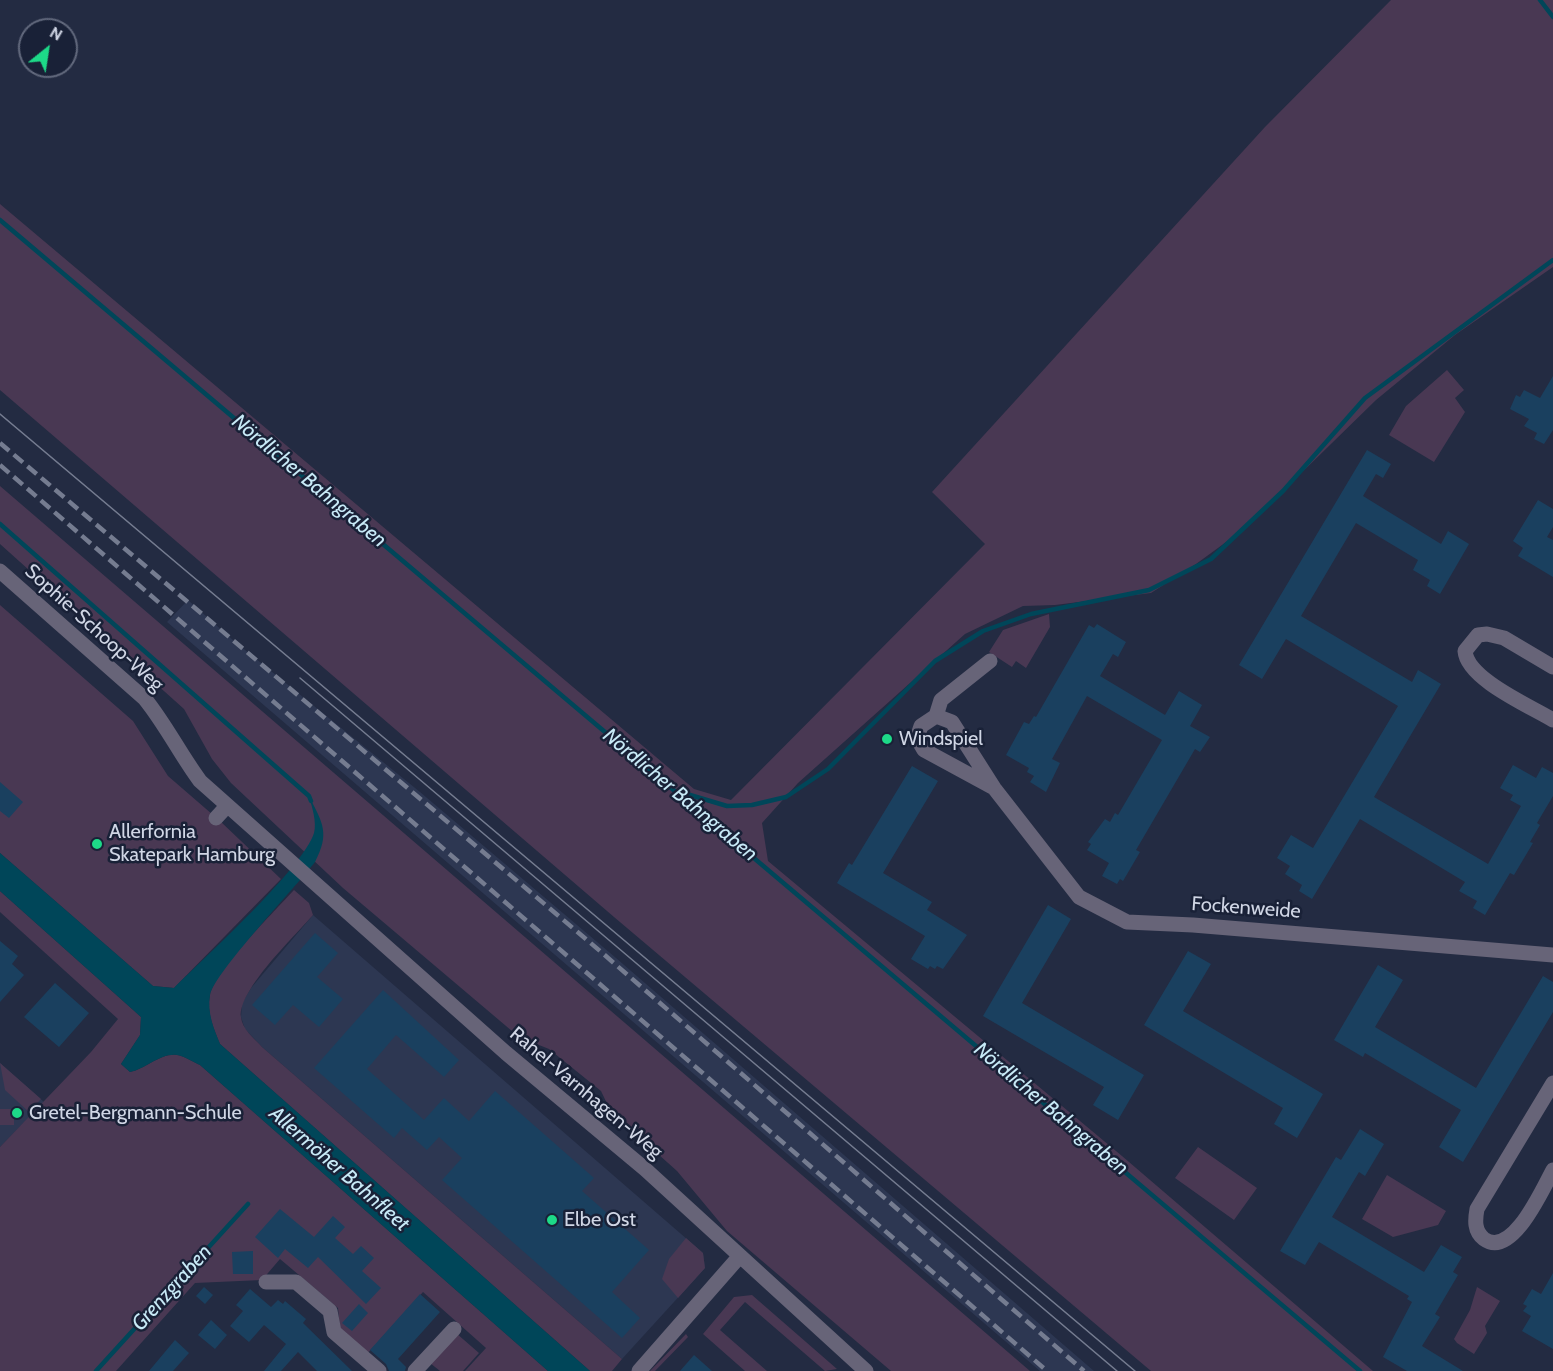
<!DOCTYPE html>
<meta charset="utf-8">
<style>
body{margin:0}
#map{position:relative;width:1553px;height:1371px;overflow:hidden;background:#232b42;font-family:Cabin,sans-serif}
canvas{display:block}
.north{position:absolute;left:18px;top:18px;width:60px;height:60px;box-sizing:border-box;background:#192137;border:2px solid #62697d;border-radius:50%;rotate:30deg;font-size:16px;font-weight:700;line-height:24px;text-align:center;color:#d0d6e5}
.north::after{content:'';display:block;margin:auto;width:21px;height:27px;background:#1dd988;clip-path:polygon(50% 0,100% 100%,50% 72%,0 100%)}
</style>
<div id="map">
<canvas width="1553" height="1371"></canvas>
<div class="north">N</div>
</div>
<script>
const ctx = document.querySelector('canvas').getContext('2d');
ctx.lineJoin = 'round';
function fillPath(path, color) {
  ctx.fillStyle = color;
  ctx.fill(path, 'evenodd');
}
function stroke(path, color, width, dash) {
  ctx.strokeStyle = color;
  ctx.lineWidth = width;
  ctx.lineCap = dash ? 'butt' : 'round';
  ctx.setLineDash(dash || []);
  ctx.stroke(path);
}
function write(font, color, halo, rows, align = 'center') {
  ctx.font = font + ' Cabin,sans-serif';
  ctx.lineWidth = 5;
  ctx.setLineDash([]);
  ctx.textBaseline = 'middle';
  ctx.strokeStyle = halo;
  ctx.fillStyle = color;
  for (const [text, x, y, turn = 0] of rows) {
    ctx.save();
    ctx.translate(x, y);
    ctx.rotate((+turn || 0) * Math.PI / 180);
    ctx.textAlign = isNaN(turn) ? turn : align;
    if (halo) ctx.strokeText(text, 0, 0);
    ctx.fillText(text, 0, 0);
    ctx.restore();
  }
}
fillPath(new Path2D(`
 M188 600 234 641 420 792 616 958 1094 1371H1040L167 622Z
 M313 915 703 1253 705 1268 622 1359 262 1047 245 1029 241 1017 242 1003 251 988Z
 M0 1063 44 1102 0 1147Z`), '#2d3752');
fillPath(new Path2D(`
 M1391 0H1553V267L1455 335 1376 400 1244 529 1196 564 1151 593 1055 605 1023 606 965 634 798 783 762 823 768 861 1122 1156 1373 1371H1151L614 917 0 390V204L694 789 731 800 985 544 932 492 1265 127Z
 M1447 370 1464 390 1455 398 1465 412 1434 462 1389 435 1406 406Z
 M0 486 1030 1371H891L727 1231 677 1171 611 1112 601 1091 549 1049 519 1037 343 888 231 783 212 759 184 709 0 544Z
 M0 605 133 721 168 776 220 821 281 879 174 988 153 986 0 853Z
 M1049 614 1050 627 1026 668 1016 661 1012 667 989 652 1003 630Z
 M294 890 309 903 313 915C295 936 238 990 241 1017 242 1029 254 1038 262 1047L622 1359 612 1371H590L220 1044C214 1029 206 1012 210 995 215 970 275 911 294 890Z
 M0 891 141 1017 140 1035 121 1064 130 1072C146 1069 160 1053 177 1055 184 1056 193 1062 200 1065L548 1371H465L486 1348 423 1292 367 1354 340 1329 338 1308 280 1259 262 1280 195 1283 116 1371H0V1147L91 1052 118 1019 0 912Z
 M0 1063 41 1099 29 1112 5 1090Z
 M0 1109H14V1125H0Z
 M1198 1147 1257 1188 1234 1220 1175 1178Z
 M1387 1175 1446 1211 1438 1225 1393 1237 1362 1219Z
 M686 1238 703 1253 705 1268 678 1298 662 1279 669 1259Z
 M1477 1287 1500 1301 1485 1326 1487 1333 1474 1354 1457 1343 1454 1339 1470 1310Z
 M752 1295 837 1369 825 1371 745 1302 720 1330 767 1371H745L703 1334 734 1297Z
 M456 1333 479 1353 463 1371H440L430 1363Z
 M686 1334 688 1337 655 1371H650Z`), '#493853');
fillPath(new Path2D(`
 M309 796C323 824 330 833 315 862 296 887 214 973 210 995 207 1013 214 1029 220 1044L590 1371H548L200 1065C193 1062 184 1056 177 1055 160 1053 146 1069 130 1072L121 1064 140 1035 141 1017 0 891V853L153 986 174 988C204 958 303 868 314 833 317 822 312 807 309 796Z`), '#004659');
stroke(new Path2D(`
 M1540 0 1553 17
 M0 220 1360 1371
 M0 524 309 796 311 801
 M680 792 727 806 752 805 786 797 828 769 935 661 983 631 1031 614 1149 590 1211 559 1283 491 1365 398 1553 260
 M96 1371 248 1204`), '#004659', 4.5);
fillPath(new Path2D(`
 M1553 376V430L1544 444 1534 439 1537 433 1524 426 1529 419 1510 409 1516 395 1520 397 1524 390 1540 398Z
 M1367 450 1391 464 1383 478 1376 474 1363 496 1441 544 1448 531 1469 544 1440 594 1427 586 1430 580 1413 570 1418 560 1356 523 1301 616 1412 682 1418 670 1441 684 1374 797 1488 864 1521 806 1510 800 1513 795 1500 788 1513 765 1536 778 1542 767 1553 773V796L1537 823 1540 825 1530 842 1533 843 1514 875 1510 873 1485 915 1473 908 1477 901 1459 891 1465 882 1360 819 1312 899 1299 891 1302 885 1285 874 1290 866 1277 858 1291 835 1313 848 1398 706 1286 639 1262 679 1239 665Z
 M1538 500 1553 509V527L1547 537 1553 540V577L1518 556 1523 548 1513 541Z
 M1097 624 1126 642 1118 657 1113 654 1100 676 1165 715 1179 691 1202 705 1190 726 1210 737 1200 752 1195 749 1136 850 1140 852 1123 881 1120 879 1117 884 1102 876 1109 863 1087 850 1091 844 1088 842 1105 819 1110 822 1115 813 1118 815 1162 740 1087 696 1052 759 1060 763 1046 792 1030 782 1034 776 1027 772 1029 768 1006 755 1024 722 1029 724 1034 716 1036 717 1089 625 1094 628Z
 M912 766 938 781 883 873 932 902 927 910 967 935 943 969 937 966 935 969 930 966 928 969 911 959 925 936 837 883 849 863 852 865Z
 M0 782 23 802 9 818 0 811Z
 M1048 905 1071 919 1022 1003 1144 1075 1118 1120 1093 1105 1104 1087 983 1016Z
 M315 933 338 953 317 977 343 999 319 1027 293 1005 275 1025 252 1005Z
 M0 941 18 956 12 964 24 975 0 1002Z
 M1188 951 1211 964 1183 1011 1323 1094 1297 1138 1274 1124 1283 1108 1144 1025Z
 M1378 965 1403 980 1375 1027 1476 1088 1543 976 1553 982V1012L1463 1162 1439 1147 1461 1110 1365 1053 1363 1057 1334 1040Z
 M55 983 89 1013 59 1047 24 1017Z
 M383 990 459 1060 444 1077 396 1035 367 1069 424 1120 444 1098 469 1121 495 1091 594 1178 582 1191 649 1250 612 1292 640 1318 622 1338 442 1180 462 1158 439 1137 427 1150 402 1128 394 1138 314 1068Z
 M1360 1129 1384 1144 1365 1176 1359 1172 1332 1217 1424 1272 1441 1245 1462 1257 1453 1272 1458 1275 1435 1314 1440 1317 1422 1346 1463 1371H1407L1383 1357 1412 1302 1407 1299 1409 1296 1319 1242 1305 1265 1280 1251 1336 1157 1341 1160Z
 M280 1209 314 1237 333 1216 345 1227 335 1238 353 1254 361 1246 374 1258 362 1271 381 1288 366 1304 318 1257 308 1268 285 1249 278 1258 255 1237Z
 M253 1251V1274H233L232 1252Z
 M1553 1273V1349L1522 1331 1531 1316 1523 1311 1527 1306 1523 1304 1532 1289 1541 1294Z
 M204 1287 213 1295 205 1304 196 1296Z
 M250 1289 271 1307 278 1300 283 1304 285 1301 306 1319 303 1323 352 1371H317L298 1352 281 1371H264L286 1344 264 1325 249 1342 230 1326 243 1311 236 1305Z
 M420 1294 440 1312 398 1359 406 1367 405 1371H389L386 1364 370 1350Z
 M359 1304 368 1313 352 1331 342 1323Z
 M211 1320 227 1335 215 1349 198 1335Z
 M175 1340 189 1353 173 1371H149Z
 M694 1355 712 1371H680Z`), '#1a405f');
stroke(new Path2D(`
 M0 571 145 699C166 725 180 754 200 781L506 1053 645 1169 866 1371
 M1553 667 1504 638 1487 634 1478 635 1465 651C1467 679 1530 706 1553 720
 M936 716 941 700 990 661
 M994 788 924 750 917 738 921 726 936 716 952 722 994 788 1079 897 1127 922 1193 925 1553 955
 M216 818 227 806
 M1553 1083 1477 1209C1475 1220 1474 1231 1484 1239 1512 1259 1542 1190 1553 1170
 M266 1282H296L330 1311 334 1332 379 1371
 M415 1371 454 1329
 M639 1371 739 1257`), '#676478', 15);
stroke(new Path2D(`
 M0 414 1135 1371
 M300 678 1117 1371`), '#757c90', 1.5);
stroke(new Path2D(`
 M0 443 600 951 1084 1371
 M0 465 1047 1371`), '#757c90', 4.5, [12, 6]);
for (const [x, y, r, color] of [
 [887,739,6,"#1dd988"],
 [97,844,6,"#1dd988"],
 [17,1113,6,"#1dd988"],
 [552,1220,6,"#1dd988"]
]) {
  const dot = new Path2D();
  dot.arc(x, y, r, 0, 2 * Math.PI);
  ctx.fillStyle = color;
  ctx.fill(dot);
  stroke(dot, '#192137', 2);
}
write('20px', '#d0d6e5', '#192137', [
 ["Sophie-Schoop-Weg",94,628,42],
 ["Fockenweide",1246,908,4],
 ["Rahel-Varnhagen-Weg",586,1093,40]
]);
write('20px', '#d0d6e5', '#192137', [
 ["Windspiel",899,739],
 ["Allerfornia",109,832],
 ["Skatepark Hamburg",109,855],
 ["Gretel-Bergmann-Schule",29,1113],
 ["Elbe Ost",564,1220]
], 'left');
write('italic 21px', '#c8eaf7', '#192137', [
 ["Nördlicher Bahngraben",309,481,40],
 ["Nördlicher Bahngraben",680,795,40],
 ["Nördlicher Bahngraben",1051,1109,40],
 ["Allermöher Bahnfleet",339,1169,41],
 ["Grenzgraben",172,1288,-48]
]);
</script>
